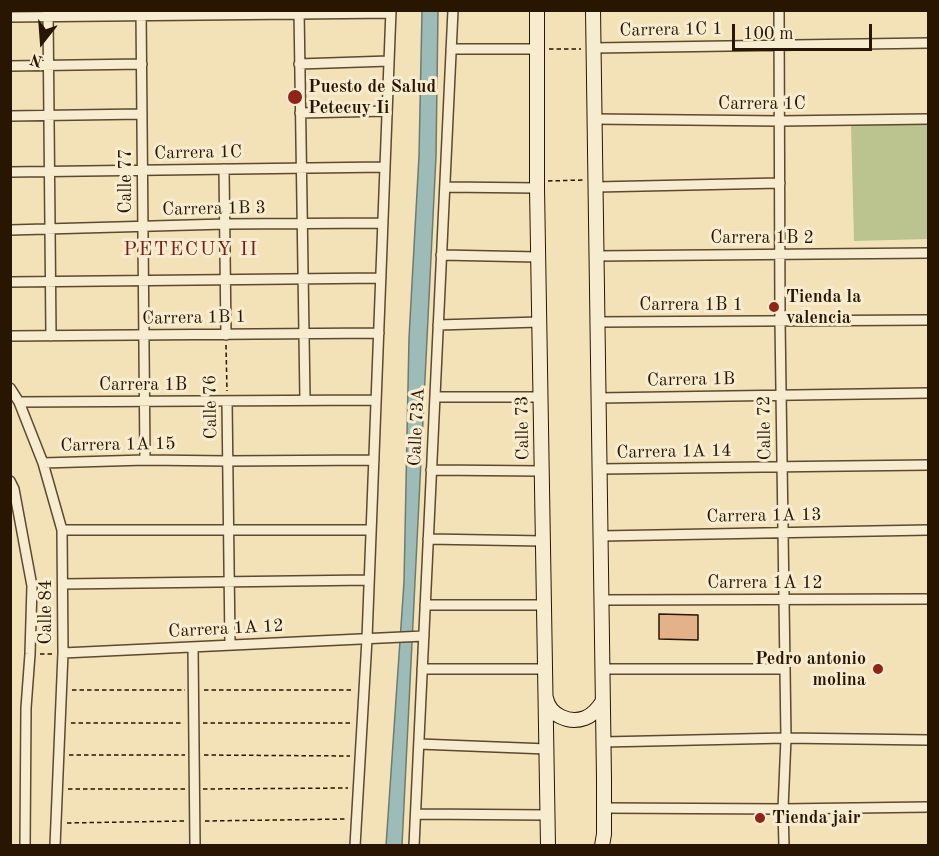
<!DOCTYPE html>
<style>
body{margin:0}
#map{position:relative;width:939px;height:856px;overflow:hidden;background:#f3e2b7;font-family:"Old Standard TT",serif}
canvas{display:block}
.frame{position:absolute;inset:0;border:12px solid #291600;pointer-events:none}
.north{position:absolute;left:12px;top:12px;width:60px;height:60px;-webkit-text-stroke:4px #f7ecd0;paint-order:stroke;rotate:197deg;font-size:16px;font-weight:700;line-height:24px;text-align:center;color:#291600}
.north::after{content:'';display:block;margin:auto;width:21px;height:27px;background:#291600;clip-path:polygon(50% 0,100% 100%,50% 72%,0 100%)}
.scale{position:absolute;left:732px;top:24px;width:140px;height:27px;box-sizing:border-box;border:3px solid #291600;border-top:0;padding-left:8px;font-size:18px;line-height:21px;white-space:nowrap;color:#291600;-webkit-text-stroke:4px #f7ecd0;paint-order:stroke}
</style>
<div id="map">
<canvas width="939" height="856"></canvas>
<div class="frame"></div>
<div class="north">N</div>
<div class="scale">100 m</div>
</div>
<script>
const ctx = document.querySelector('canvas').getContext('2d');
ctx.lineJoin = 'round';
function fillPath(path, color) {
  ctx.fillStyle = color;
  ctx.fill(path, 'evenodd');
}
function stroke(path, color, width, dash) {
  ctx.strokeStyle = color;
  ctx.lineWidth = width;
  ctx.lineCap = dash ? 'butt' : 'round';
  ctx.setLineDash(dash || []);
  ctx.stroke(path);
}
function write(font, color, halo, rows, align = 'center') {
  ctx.font = font + ' "Old Standard TT",serif';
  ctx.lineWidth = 6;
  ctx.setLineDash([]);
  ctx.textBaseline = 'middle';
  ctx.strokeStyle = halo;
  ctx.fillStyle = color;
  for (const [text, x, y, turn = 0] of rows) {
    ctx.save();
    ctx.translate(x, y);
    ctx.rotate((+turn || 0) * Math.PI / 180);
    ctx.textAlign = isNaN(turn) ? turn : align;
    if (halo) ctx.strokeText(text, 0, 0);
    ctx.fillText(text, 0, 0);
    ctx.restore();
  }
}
fillPath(new Path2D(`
 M928 121V239L854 241 851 124Z`), '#bbc38e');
const water = new Path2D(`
 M422 11H438L436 156 402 845 386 846 404 582 409 338 419 156Z`);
fillPath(water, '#9ebcb7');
stroke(water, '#6f7a6e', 1.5);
const building = new Path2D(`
 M659 614 698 615V640L659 639Z`);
fillPath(building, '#e3b289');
stroke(building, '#291600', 1.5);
const street = new Path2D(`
 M141 10 145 460
 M299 10 305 400
 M779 10 780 321 786 738 783 809 784 846
 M48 13 51 336
 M10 17 391 13
 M594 48 928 43
 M451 49H538
 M299 64 389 61
 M10 66 142 64
 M300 113 387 111
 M10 116 142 114
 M594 119 780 121 928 119
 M224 169 226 335
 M10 172 385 167
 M445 187 537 188
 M596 187 780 183
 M10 230 225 224 383 223
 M441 255 538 257
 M596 256 928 253
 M10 282 381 278
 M597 322 928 320
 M438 325 539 322
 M10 336 379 333
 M10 388 19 402 43 463 62 530 63 653 55 846
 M435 397H540
 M598 398 928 393
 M227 401 230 645
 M19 402 376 400
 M43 463 145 460 228 461 374 460
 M599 469 928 465
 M431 470 542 471
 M10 481 14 489 32 586 30 654 26 708 25 846
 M62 530H371
 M601 536 928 530
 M428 539 543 541
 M63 584 369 580
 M601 600 928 599
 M425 605H544
 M193 647 195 846
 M63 653 424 636
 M422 669H545
 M602 669H785
 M603 742 786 738 928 740
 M419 744 547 749
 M604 808 783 809 928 807
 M416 814 548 815
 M355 846 367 639 391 10
 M414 846 453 10`);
const secondary = new Path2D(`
 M537 10V188L548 846
 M593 10 604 779V834L602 846
 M546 698C549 715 569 724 585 718 593 715 598 709 603 701`);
stroke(street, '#5c492e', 12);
stroke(secondary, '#291600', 16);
stroke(new Path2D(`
 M549 49H581
 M548 181 583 180
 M226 345 227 391
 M40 654H53
 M72 690H185
 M204 690H353
 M71 723H183
 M203 723H352
 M69 755H185
 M204 755 350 756
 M68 789H186
 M203 789 348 788
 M205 821 347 819
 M67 823 185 821`), '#291600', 1.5, [4.5, 3]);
stroke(street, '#f7ecd0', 9);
stroke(secondary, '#f7ecd0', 14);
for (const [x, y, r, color] of [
 [295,97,8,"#8f2418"],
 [774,307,6,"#8f2418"],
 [878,669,6,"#8f2418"],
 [760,818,6,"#8f2418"]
]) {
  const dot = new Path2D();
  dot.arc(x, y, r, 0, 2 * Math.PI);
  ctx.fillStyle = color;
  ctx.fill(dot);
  stroke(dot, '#f7ecd0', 2);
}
write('18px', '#291600', '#f7ecd0', [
 ["Carrera 1C 1",671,30,-1],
 ["Carrera 1C",762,104],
 ["Carrera 1C",198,153,-1],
 ["Calle 77",126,181,-90],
 ["Carrera 1B 3",214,209,-1],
 ["Carrera 1B 2",762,238],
 ["Carrera 1B 1",691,305],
 ["Carrera 1B 1",194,318,-1],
 ["Carrera 1B",691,380,-1],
 ["Carrera 1B",143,385],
 ["Calle 76",211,407,-91],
 ["Calle 73A",417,427,-87],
 ["Calle 73",523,428,-91],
 ["Calle 72",765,428,-91],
 ["Carrera 1A 15",118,445,-1],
 ["Carrera 1A 14",674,452,-1],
 ["Carrera 1A 13",764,516,-1],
 ["Carrera 1A 12",765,583],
 ["Calle 84",46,612,-90],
 ["Carrera 1A 12",226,629,-3]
]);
write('bold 18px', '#291600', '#f7ecd0', [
 ["Puesto de Salud",308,87],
 ["Petecuy Ii",308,108],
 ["Tienda la",786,297],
 ["valencia",786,318],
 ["Pedro antonio",866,659,"right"],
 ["molina",866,680,"right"],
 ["Tienda jair",772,818]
], 'left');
ctx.letterSpacing = '1.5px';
write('20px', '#7a1f14', '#f7ecd0', [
 ["PETECUY II",191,250]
]);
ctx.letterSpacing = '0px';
</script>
